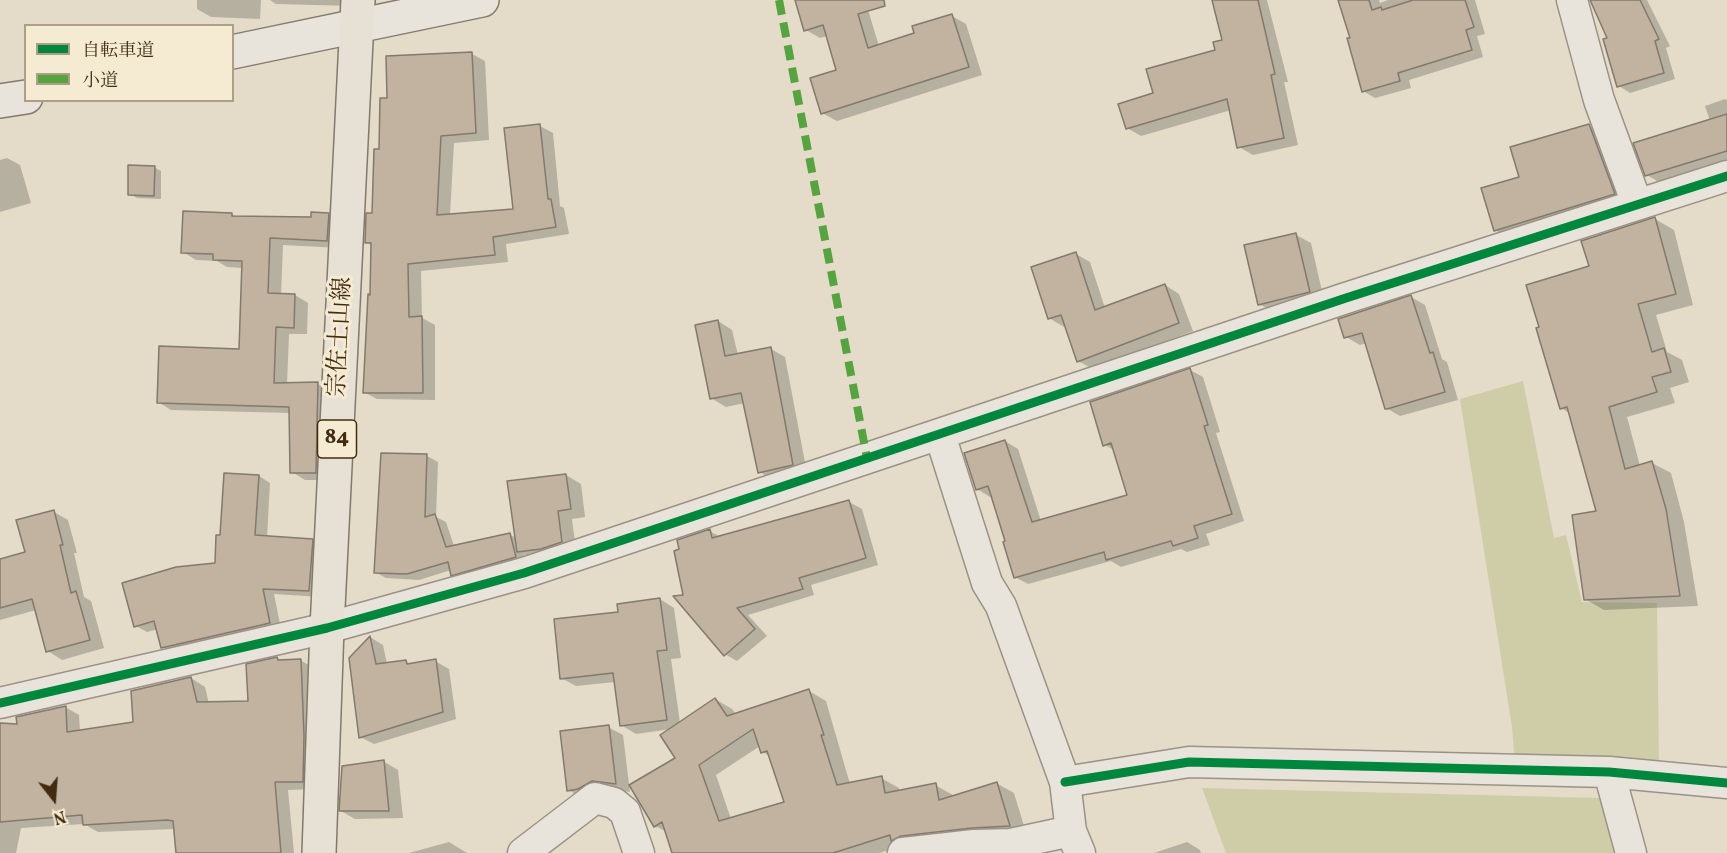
<!DOCTYPE html>
<meta charset="utf-8">
<style>
body{margin:0}
#map{position:relative;width:1727px;height:853px;overflow:hidden;background:#e4dcc8;font-family:Vollkorn,"Noto Serif JP",serif}
canvas{display:block}
.legend{position:absolute;left:24px;top:24px;width:210px;height:78px;box-sizing:border-box;background:#f5ebd3;border:2px solid #ad9f85;margin:0;padding:8px 10px;list-style:none;font-size:18px;color:#412c11}
.legend li{display:flex;align-items:center;gap:12px;height:30px}
.legend b{width:30px;border:2px solid #ad9f85}
.north{position:absolute;left:24px;top:769px;width:60px;height:60px;-webkit-text-stroke:4px #f5ebd3;paint-order:stroke;rotate:163deg;font-size:16px;font-weight:700;line-height:24px;text-align:center;color:#412c11}
.north::after{content:'';display:block;margin:auto;width:21px;height:27px;background:#412c11;clip-path:polygon(50% 0,100% 100%,50% 72%,0 100%)}
</style>
<div id="map">
<canvas width="1727" height="853"></canvas>
<ul class="legend">
<li><b style="height:8px;background:#00873e"></b>自転車道</li>
<li><b style="height:8px;background:#55a43f"></b>小道</li>
</ul>
<div class="north">N</div>
</div>
<script>
const ctx = document.querySelector('canvas').getContext('2d');
ctx.lineJoin = 'round';
function fillPath(path, color) {
  ctx.fillStyle = color;
  ctx.fill(path, 'evenodd');
}
function stroke(path, color, width, dash) {
  ctx.strokeStyle = color;
  ctx.lineWidth = width;
  ctx.lineCap = dash ? 'butt' : 'round';
  ctx.setLineDash(dash || []);
  ctx.stroke(path);
}
function write(font, color, halo, rows, align = 'center') {
  ctx.font = font + ' Vollkorn,"Noto Serif JP",serif';
  ctx.lineWidth = 6;
  ctx.setLineDash([]);
  ctx.textBaseline = 'middle';
  ctx.strokeStyle = halo;
  ctx.fillStyle = color;
  for (const [text, x, y, turn = 0] of rows) {
    ctx.save();
    ctx.translate(x, y);
    ctx.rotate((+turn || 0) * Math.PI / 180);
    ctx.textAlign = isNaN(turn) ? turn : align;
    if (halo) ctx.strokeText(text, 0, 0);
    ctx.fillText(text, 0, 0);
    ctx.restore();
  }
}
fillPath(new Path2D(`
 M1523 381 1554 538 1566 535 1582 602 1657 603 1659 767 1515 764 1512 727 1460 399Z
 M1202 788 1600 798 1616 853H1226Z`), '#cfcda8');
fillPath(new Path2D(`
 M197 0H261L260 19 211 17 197 9Z
 M270 0H356L354 6 276 4Z
 M796 0H865L879 46 916 34 952 16 966 24 982 75 837 121 822 113 838 71 827 36 820 38 806 30Z
 M1213 0H1267L1288 82H1284L1298 145 1253 155 1239 147 1231 110 1141 136 1127 128 1155 94 1217 51 1223 41Z
 M1341 0H1379L1380 3 1388 0H1475L1485 34 1477 36 1483 57 1409 80 1411 88 1375 98 1363 91Z
 M1591 0H1647L1670 46 1666 48 1675 79 1630 93 1619 86 1609 39Z
 M472 54 485 61 489 140 454 143 450 215 514 210 540 126 553 133 560 206 564 208 569 234 506 244 508 262 421 271 422 318 435 325V400L377 399 364 392 372 296V245L366 242 373 215 389 100Z
 M1725 99 1727 100V172L1670 189 1647 175 1710 121 1705 106Z
 M1589 126 1610 138 1635 205 1515 242 1495 230 1520 178Z
 M7 158 20 165 31 203 0 212V160Z
 M154 167 161 171V199L137 198 130 194Z
 M231 214 237 217 312 219 328 214 342 222 340 248 283 245 281 295H295L308 303 307 334H289L287 384H318L331 392 329 480H305L292 472 291 413 171 410 158 402 241 351 243 268 227 267 217 261 196 260 183 252Z
 M1655 219 1674 230 1693 305 1656 315 1667 352 1682 360 1689 382 1670 388 1675 403 1627 417 1640 466 1652 463 1671 473 1684 522 1698 606 1604 610 1585 599 1598 512 1571 414 1561 408 1590 267Z
 M1296 235 1311 243 1324 300 1274 312 1259 304Z
 M1076 254 1090 262 1105 308 1165 285 1179 294 1193 331 1093 369 1078 361 1066 326 1064 327 1049 318Z
 M1411 297 1425 305 1442 359 1447 362 1458 400 1400 416 1386 408 1367 343 1360 345 1346 337Z
 M718 321 732 330 738 355 771 349 785 357 807 473 774 481 760 472 745 403 726 407 711 398Z
 M1190 370 1203 377 1220 432 1216 433 1244 521 1206 534 1210 545 1187 552 1181 549 1121 567 1111 561 1028 584 1015 577 1007 542 993 496 990 497 977 489 1005 441 1018 449 1041 521 1129 496 1114 450 1105 445Z
 M427 456 438 462 436 517 446 522 454 546 510 535 517 538 566 475 581 484 585 517 572 519 576 550 533 560 524 554 526 563 463 581 452 575 451 570 419 580 386 578 375 572Z
 M259 476 270 483 267 537 312 540 324 547 320 597 274 594 281 629 174 654 163 647 158 629 147 632 136 626 216 565Z
 M849 502 862 509 878 565 811 585 814 595 748 615 767 636 737 661 725 654 684 596 709 531 721 537Z
 M54 512 68 520 77 553H74L84 597 91 601 104 648 62 660 48 651 36 610 0 620V560L27 553Z
 M660 599 674 608 681 658 671 659 680 723 715 699 732 709 736 714 809 691 826 701 850 784 881 778 899 788V791L935 785 953 795V797L996 783 1014 793 1027 836 902 846 879 853H674L667 832 655 826 677 758 671 729 636 734 621 725 615 682 576 686 561 678 620 613ZM760 746 762 752 770 756 786 803 731 819 716 775Z
 M370 637 383 645 387 664 406 662 411 665 435 661 449 669 456 719 374 744 360 737Z
 M277 659 282 661 300 660 314 668 316 789 288 790 294 853H301H178L175 829 98 832 84 824 21 828 16 853H0V724L18 726 65 707 79 715 80 732 135 723 191 678 205 687 209 704 249 703Z
 M608 727 623 735 630 792 608 789 594 797 580 788 583 798 568 790Z
 M383 761 398 770 403 818 355 819 341 811Z
 M449 842 467 853H409Z
 M1187 842 1200 850 1201 853H1154Z`), '#0003');
const building = new Path2D(`
 M795 0H884L885 6 858 14 868 48 914 33 912 26 952 14 969 67 821 114 810 78 836 70 823 25 804 31Z
 M1212 0H1258L1275 74 1271 75 1284 138 1237 148 1227 99 1126 129 1118 104 1153 93 1146 69 1215 50 1213 42 1222 40Z
 M1338 0H1369L1372 10 1381 7 1382 10 1413 0H1465L1474 27 1466 30 1472 50 1398 73 1400 81 1362 92 1347 38H1350Z
 M1590 0H1640L1659 39 1655 41 1664 73 1617 87 1603 39 1607 38Z
 M472 52 476 133 441 136 437 215 513 209 504 128 540 124 548 199H551L556 227 493 237 495 255 408 264 409 317 422 316 423 393H363L368 294 370 295 371 243H365L366 213H372L374 149H379L380 98H387L386 56Z
 M1727 114V151L1645 176 1633 143Z
 M1589 124 1615 194 1494 231 1481 188 1519 177 1510 147Z
 M128 165 155 166 154 196 128 195Z
 M183 211 232 213V216L311 217V212L329 213 327 241 270 238 268 293 295 294 294 328 276 327 274 383 318 382 316 473H290L289 407 157 403 159 346 239 349 242 261 213 260V254L181 253Z
 M1655 217 1676 294 1638 304 1652 352 1664 348 1671 372 1652 377 1657 392 1609 407 1625 469 1652 461 1666 509 1680 596 1584 600 1572 515 1596 511 1567 407 1560 409 1536 328 1539 327 1526 285 1589 266 1581 241Z
 M1296 233 1310 292 1258 305 1244 245Z
 M1076 252 1095 310 1165 284 1179 323 1077 362 1061 315 1048 319 1031 267Z
 M1411 295 1430 353 1433 352 1445 392 1387 409H1385L1362 333 1344 338 1338 319Z
 M718 320 725 356 771 347 793 465 758 473 741 393 710 399 695 325Z
 M1190 368 1208 425 1204 426 1232 514 1194 526 1198 538 1173 546 1171 541 1106 560 1104 552 1014 578 1003 542 1005 541 988 486 976 490 964 453 1005 440 1032 522 1127 495 1111 443 1103 446 1090 402Z
 M381 453 427 454 425 517 435 514 446 547 510 533 516 557 451 576 448 562 407 574 374 573Z
 M224 473 259 475 255 535 313 539 309 591 263 589 270 623 161 648 154 621 134 627 122 583 176 567 215 563 216 535H220Z
 M566 474 571 509 558 511 562 542 541 549 517 552 507 481Z
 M849 500 866 558 799 578 803 589 737 608 755 629 724 656 673 596 683 595 674 551 679 549 677 540 710 529 712 538Z
 M54 510 63 545H60L71 593 76 591 90 640 46 652 32 599 0 608V559L25 552 16 520Z
 M660 598 667 650 657 651 667 720 620 726 613 673 560 679 554 619 618 612 617 604Z
 M370 636 376 664 406 660 407 664 436 659 443 712 359 738 349 658Z
 M277 657 278 660 301 659 304 736 303 782H275L281 853H176L173 821 167 820 83 825 82 815 0 822V723L17 724 16 717 66 706 67 732 133 722 131 691 191 677 197 702 248 701 246 664Z
 M809 689 824 735H821L837 785 882 776 885 793 936 783 939 800 997 782 1010 826 972 828 901 836 891 841 890 835 833 853H672L662 822 654 827 629 785 675 758 660 735 715 698 727 716ZM753 729 761 753 767 751 784 802 719 821 699 765Z
 M609 725 616 784 592 781 578 789 567 791 560 731Z
 M384 760 389 811H339L342 766Z`);
fillPath(building, '#c2b2a0');
stroke(building, '#827a6c', 1.5);
const minor = new Path2D(`
 M1572 0 1599 100 1637 204
 M940 435 987 583 1001 606 1065 782 1071 831 1080 853
 M0 703 327 628 524 573 1346 298 1727 176
 M1609 772 1631 853
 M1065 782 1189 762 1609 772 1727 783
 M523 853 595 798 614 803 625 812 639 853
 M903 853 974 845 1011 844 1071 831`);
const secondary = new Path2D(`
 M232 52 482 0
 M0 101 26 97`);
const primary = new Path2D(`
 M319 853 327 628 358 0`);
stroke(minor, '#9a9284', 33);
stroke(secondary, '#827a6c', 36);
stroke(primary, '#827a6c', 36);
stroke(minor, '#e9e4db', 30);
stroke(secondary, '#e9e4db', 33);
stroke(primary, '#e6e0d5', 33);
stroke(new Path2D(`
 M779 0 867 458`), '#55a43f', 8, [15, 8]);
stroke(new Path2D(`
 M0 703 327 628 524 573 1346 298 1727 176
 M1065 782 1189 762 1609 772 1727 783`), '#00873e', 9);
for (const [x, y, w] of [
 [337,439,39]
]) {
  const box = new Path2D();
  box.roundRect(x - w / 2, y - 19, w, 38, 4.5);
  ctx.fillStyle = '#f5ebd3';
  ctx.fill(box);
  stroke(box, '#412c11', 1.5);
}
write('bold 22px', '#412c11', null, [
 ["84",337,439]
]);
write('24px', '#412c11', '#f5ebd3', [
 ["宗佐土山線",342,337,-87]
]);
</script>
